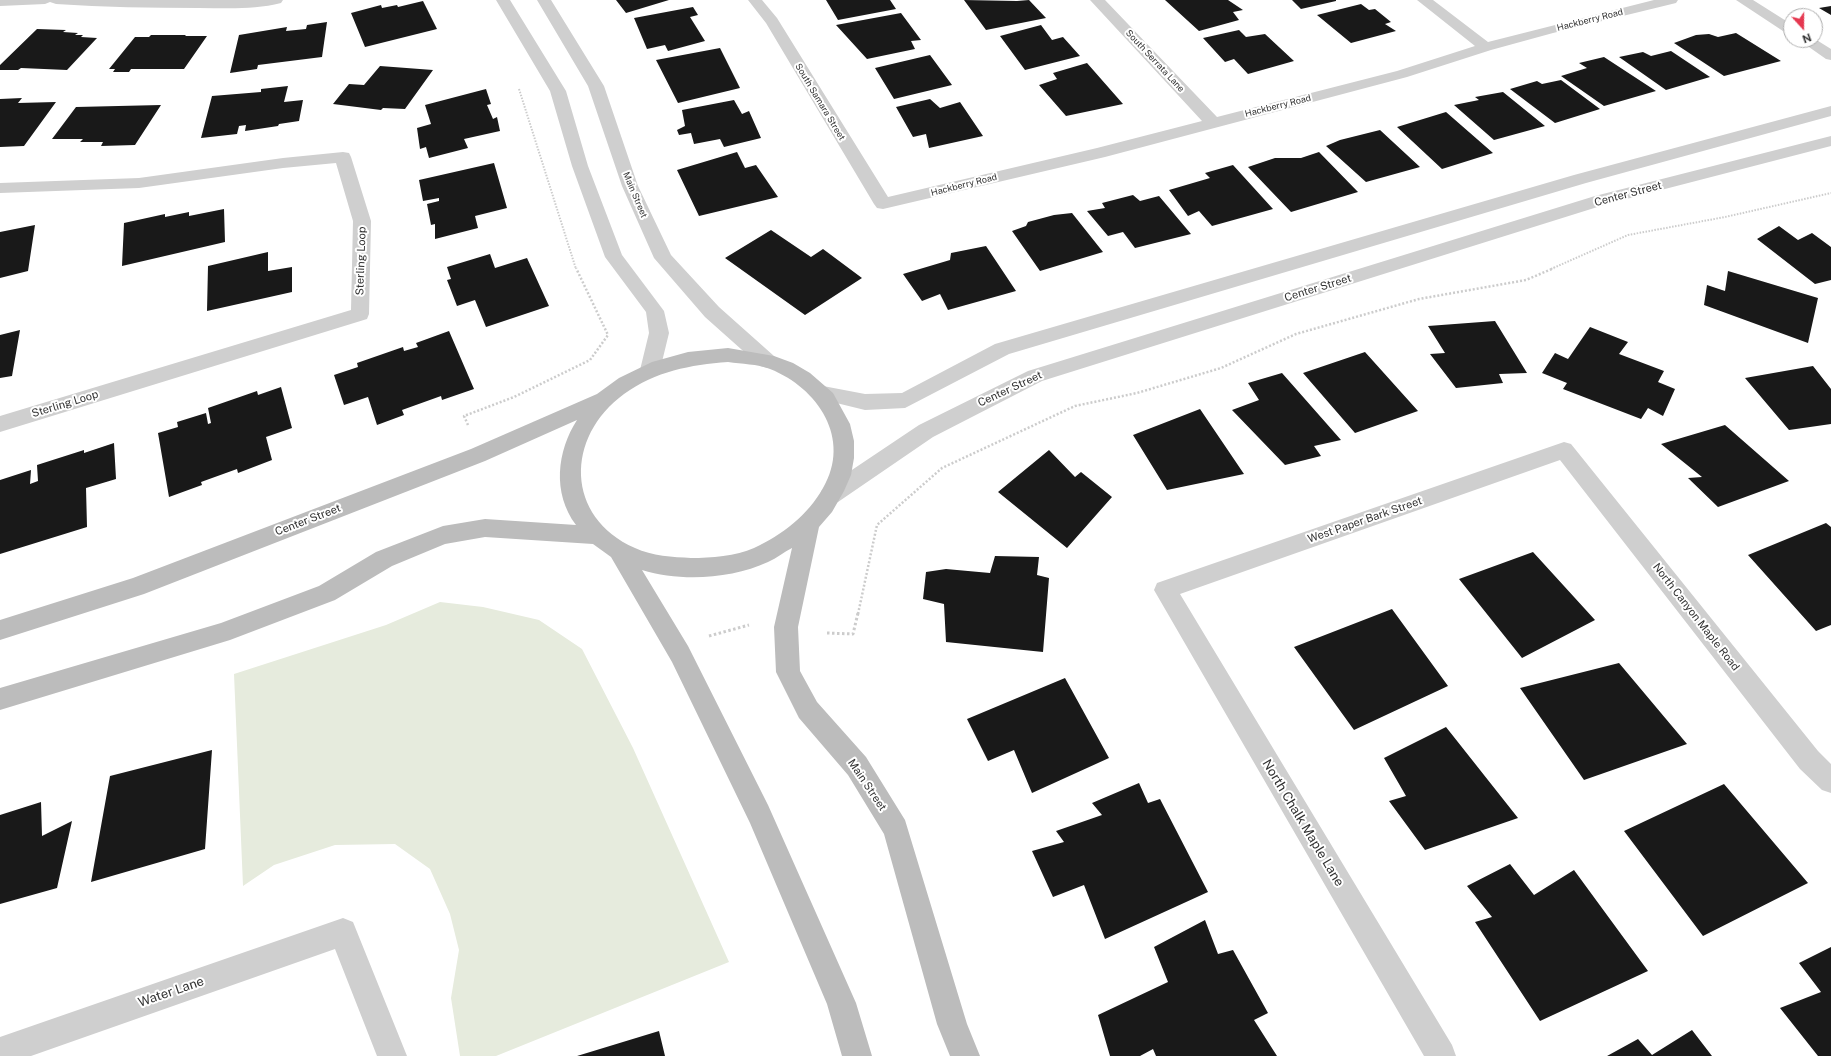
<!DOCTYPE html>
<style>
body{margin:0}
#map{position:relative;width:1831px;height:1056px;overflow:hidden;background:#fff;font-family:"Public Sans",sans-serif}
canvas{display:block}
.north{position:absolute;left:1783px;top:8px;width:40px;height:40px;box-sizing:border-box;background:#fff;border:1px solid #adadad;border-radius:50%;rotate:159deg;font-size:11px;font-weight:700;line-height:16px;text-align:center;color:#323232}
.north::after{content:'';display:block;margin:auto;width:14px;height:18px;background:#e53850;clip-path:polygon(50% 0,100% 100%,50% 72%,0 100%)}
</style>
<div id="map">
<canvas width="1831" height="1056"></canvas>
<div class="north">N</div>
</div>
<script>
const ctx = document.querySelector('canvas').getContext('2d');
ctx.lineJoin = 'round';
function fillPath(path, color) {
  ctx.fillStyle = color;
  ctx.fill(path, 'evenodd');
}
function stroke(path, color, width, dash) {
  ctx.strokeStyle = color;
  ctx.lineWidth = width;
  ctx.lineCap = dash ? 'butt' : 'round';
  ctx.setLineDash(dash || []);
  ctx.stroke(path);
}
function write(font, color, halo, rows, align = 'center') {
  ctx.font = font + ' "Public Sans",sans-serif';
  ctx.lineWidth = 4;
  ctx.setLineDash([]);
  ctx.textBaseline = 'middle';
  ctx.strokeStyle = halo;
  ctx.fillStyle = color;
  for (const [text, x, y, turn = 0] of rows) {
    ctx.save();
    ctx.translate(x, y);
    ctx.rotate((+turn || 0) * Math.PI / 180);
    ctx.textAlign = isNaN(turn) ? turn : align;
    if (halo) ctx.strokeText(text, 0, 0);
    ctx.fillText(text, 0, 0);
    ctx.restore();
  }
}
fillPath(new Path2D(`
 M440 602 483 607 539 620 582 649 633 748 729 962 496 1056H460L451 998 459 950 450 914 430 869 395 844 335 845 274 865 243 886 234 674 386 625Z`), '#e6ebdd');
fillPath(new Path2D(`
 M616 0H669L626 13Z
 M826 0H890L896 9 838 20Z
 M964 0 1017 1 1029 0 1046 18 986 30Z
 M1165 0H1228L1243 10 1233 12 1239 20 1199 31Z
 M1292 0H1336V1L1301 9Z
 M423 1 437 29 365 47 351 13 381 5 382 8 397 5 398 7Z
 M1361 4 1369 10 1375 9 1391 22 1385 24 1396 31 1351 43 1317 15Z
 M1831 6V15L1819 8Z
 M693 7 698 15 690 17 705 41 668 51 665 45 647 49 634 18Z
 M901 13 921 40 911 41 915 49 867 59 836 25Z
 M327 22 322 57 258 65 257 69 230 73 239 35 287 27 286 31 306 29 307 25Z
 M1041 25 1052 40 1063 37 1080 56 1025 70 1000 36Z
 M37 29 66 30 63 32 78 33 75 35H83L81 37 97 38 67 70 21 68 18 70H0V65Z
 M1239 30 1246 37 1265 34 1294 61 1248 74 1234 59 1225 62 1203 38Z
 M1736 33 1781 61 1724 76 1674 43 1696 35 1709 34 1718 37Z
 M151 35H186L185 36H207L184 69H131L129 72H113L115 69H109L135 37H149Z
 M720 48 740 88 678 103 656 60Z
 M1671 51 1710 77 1666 90 1619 57 1643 52 1651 56Z
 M930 55 952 85 894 99 875 68Z
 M1604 57 1656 91 1604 106 1561 76 1587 68 1579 63Z
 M1087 63 1123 104 1066 116 1039 85 1057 79 1053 73Z
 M380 66 433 70 405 109 383 108 381 110 333 104 349 84 364 85Z
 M1561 80 1600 109 1555 123 1510 89 1537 81 1542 84Z
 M288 86 284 102 303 100 299 121 279 124 278 126 245 131 246 125 239 126 237 134 201 138 212 96 261 92V89Z
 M486 89 491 104 487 105 493 119 497 117 500 131 464 139 468 148 429 158 426 147 420 149 417 128 431 124 425 105Z
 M1503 92 1545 126 1494 140 1454 105 1479 100 1475 97Z
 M22 98 18 103 56 102 24 146 0 147V99Z
 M930 99 940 108 960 102 983 136 929 148 926 134 913 137 896 107Z
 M734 100 742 114 749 111 761 138 724 147 720 139 694 144 691 133 679 135 677 130 685 126 682 110Z
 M161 105 135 145 101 146 103 142H80L83 139H52L76 107Z
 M1446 112 1493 153 1442 169 1397 127Z
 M1380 130 1420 167 1366 182 1326 146 1340 140Z
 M737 152 745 168 756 165 778 197 699 216 677 170Z
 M1319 152 1358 192 1291 212 1248 167 1275 158H1301Z
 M494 163 507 208 475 216 478 228 435 239V224L431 225 427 204 439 201V198L423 201 419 180Z
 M1233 165 1273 209 1212 226 1199 211 1188 216 1169 190 1210 178 1205 173Z
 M1133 195 1140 201 1159 196 1191 234 1135 248 1123 232 1108 236 1087 211 1105 208 1102 203Z
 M224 209 225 242 122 266 124 223 165 214V217L189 212V216Z
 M1072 213 1103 252 1040 271 1012 231 1026 226 1028 222 1054 215Z
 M35 225 28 271 0 278V232Z
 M1779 226 1798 240 1812 233 1831 247V280L1815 284 1757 239Z
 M771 230 811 257 823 249 862 278 805 315 725 258Z
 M986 246 1016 291 948 310 940 294 922 301 903 274 950 260 951 253Z
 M268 252V271L292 267V292L207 311 208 266Z
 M490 254 495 268 527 258 549 306 486 327 475 300 457 306 447 280 451 279 447 267Z
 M1728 271 1818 298 1808 343 1704 305 1707 285 1725 291Z
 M1495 321 1527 373 1499 374 1503 383 1456 388 1430 354 1445 353 1428 326Z
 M1590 327 1628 342 1619 354 1664 371 1658 382 1675 389 1663 416 1648 408 1641 419 1563 389 1567 383 1542 373 1555 353 1568 359Z
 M20 330 12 376 0 378V335Z
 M449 331 474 389 442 400 441 396 402 410 404 415 377 425 368 397 344 405 334 375 358 367 357 363 403 347 404 351 418 347 416 343Z
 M1365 352 1418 411 1355 433 1303 373Z
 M1813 366 1831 389V424L1789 430 1745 378Z
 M1282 373 1341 440 1314 446 1321 456 1285 465 1232 410 1259 400 1248 383Z
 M281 387 292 428 266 437 272 460 238 473 237 469 201 482 202 485 169 497 158 433 178 427 177 422 206 413 208 424 211 423 208 408 257 391 258 395Z
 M1200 409 1244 474 1167 490 1133 435Z
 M1725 425 1789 481 1718 507 1688 478 1702 477 1661 444Z
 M114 443 116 479 86 488 87 527 0 554V480L31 470 30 484 38 481 37 465 84 450V453Z
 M1049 450 1075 477 1081 472 1112 497 1067 548 998 492Z
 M1826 523 1831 527V625L1816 631 1748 555Z
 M1533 552 1595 620 1522 658 1459 579Z
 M995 556 1039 557 1037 575 1049 578 1043 652 946 642 944 604 923 599 926 572 946 569 990 573Z
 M1392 609 1448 686 1354 730 1294 647Z
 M1619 663 1687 744 1584 780 1520 688Z
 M1065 678 1109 758 1032 793 1014 750 988 761 967 719Z
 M1446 727 1518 818 1425 850 1389 801 1406 796 1384 758Z
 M212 750 205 849 91 882 110 776Z
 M1139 783 1148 803 1160 799 1208 892 1105 939 1084 885 1053 897 1032 851 1064 842 1056 831 1102 815 1092 803Z
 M1724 784 1808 883 1703 936 1624 831Z
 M41 802 42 836 72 821 57 888 0 904V815Z
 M1510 864 1534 895 1574 870 1648 971 1540 1021 1475 922 1492 917 1467 886Z
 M1205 920 1218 954 1233 950 1268 1013 1254 1020 1277 1056H1156L1153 1049 1140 1056H1110L1098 1015 1168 982 1154 947Z
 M1831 947V1056H1818L1780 1008 1821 992 1799 963Z
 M1692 1030 1712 1056H1607L1638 1039 1652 1055Z
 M659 1031 665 1056H577Z`), '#191919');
stroke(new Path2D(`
 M519 89 576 269
 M1551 269 1628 235 1725 217 1831 193`), '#ccc', 2, [1.5, 1.5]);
stroke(new Path2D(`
 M468 425 464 416 514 397 590 360 608 335 576 268
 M858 614 877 525 942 468 1075 406 1137 393 1221 368 1296 334 1419 299 1526 280 1554 268`), '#ccc', 2.5, [2, 2]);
stroke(new Path2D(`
 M827 633 853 634 858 613
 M709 636 749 625`), '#ccc', 3, [2.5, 2.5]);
fillPath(new Path2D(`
 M0 0H283L281 3C254 10 227 8 199 8 151 8 104 7 56 4L50 2 45 4 0 6Z
 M748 0H762L777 18 888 197 1097 148 1202 121 1090 0H1105L1217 117 1397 71 1475 46 1417 0H1433L1488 42 1654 0H1678L1676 3 1553 33 1491 50 1407 77 1105 157 883 209 877 208 874 204 766 23Z
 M1736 0H1753L1791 24V34L1786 33Z
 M1815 39 1831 49V60L1826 59 1799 40Z
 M343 152 349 153 351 157 371 221 369 314 367 319 0 432V416L351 310 353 221 336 163 283 168 139 188 0 193V183L139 178 283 158Z
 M1564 442 1571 444 1818 751 1831 764V793L1822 790 1800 769 1560 460 1180 594 1452 1045 1456 1056H1424L1154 590 1157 583Z
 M343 918 353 922 407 1056H377L335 949 31 1056H0V1037Z`), '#cfcfcf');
fillPath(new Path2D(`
 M496 0H510L566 91 588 166 622 255 664 311 669 333 660 370 657 375 650 377 643 375 640 370 649 333 646 312 605 257 572 166 550 91Z
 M537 0H551L604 86 638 186 671 255 719 307 774 356 777 361 774 366 767 368 760 366 705 317 654 258 622 186 588 86Z
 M1831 106V116L1586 183 1009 354 905 408 865 410 816 398 813 393 816 388 823 386 865 394 902 393 995 344 1574 175Z
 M1831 136V146L1607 204 1042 381 933 437 838 502 830 505 822 502 819 496 822 490 919 425 1028 371 1595 196Z`), '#cfcfcf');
fillPath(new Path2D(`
 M728 348 774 356 793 363 810 373 833 393 850 424 854 441V458L851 475 844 491 832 512 819 527 798 627 800 671 817 702 866 757 905 820 967 1024 980 1056H950L937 1024 884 834 848 775 799 718 776 672 774 627 792 548C784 552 777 558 768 562 731 579 681 582 642 570L688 646 768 805 856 1003 872 1056H842L827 1004 750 823 672 662 611 557 593 544 485 537 445 544 392 566 335 600 230 640 0 710V688L221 623 319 586 376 552 443 526 485 519 576 525C552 493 557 451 577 420L485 461 144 594 0 640V620L133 578 471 449 597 394 619 378 652 362 688 352ZM728 362C742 364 757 364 770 369 818 388 852 439 823 488 808 515 782 535 754 548 736 556 711 558 691 558 673 557 652 556 635 548 565 517 565 437 624 394 656 371 690 365 728 362Z`), '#bcbcbc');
write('9px', '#323232', '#fff', [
 ["Hackberry Road",1590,20,-14],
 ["South Serrata Lane",1155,61,47],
 ["South Samara Street",820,102,59],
 ["Hackberry Road",1278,106,-14],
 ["Hackberry Road",964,185,-14],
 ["Main Street",635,195,67]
]);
write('11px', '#323232', '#fff', [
 ["Center Street",1628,194,-15],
 ["Sterling Loop",361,261,-88],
 ["Center Street",1318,288,-17],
 ["Center Street",1010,389,-25],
 ["Sterling Loop",65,404,-17],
 ["Center Street",308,520,-21],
 ["West Paper Bark Street",1365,520,-19],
 ["North Canyon Maple Road",1696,617,52],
 ["Main Street",867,785,56]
]);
write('13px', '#323232', '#fff', [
 ["North Chalk Maple Lane",1303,823,59],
 ["Water Lane",171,992,-19]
]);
</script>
